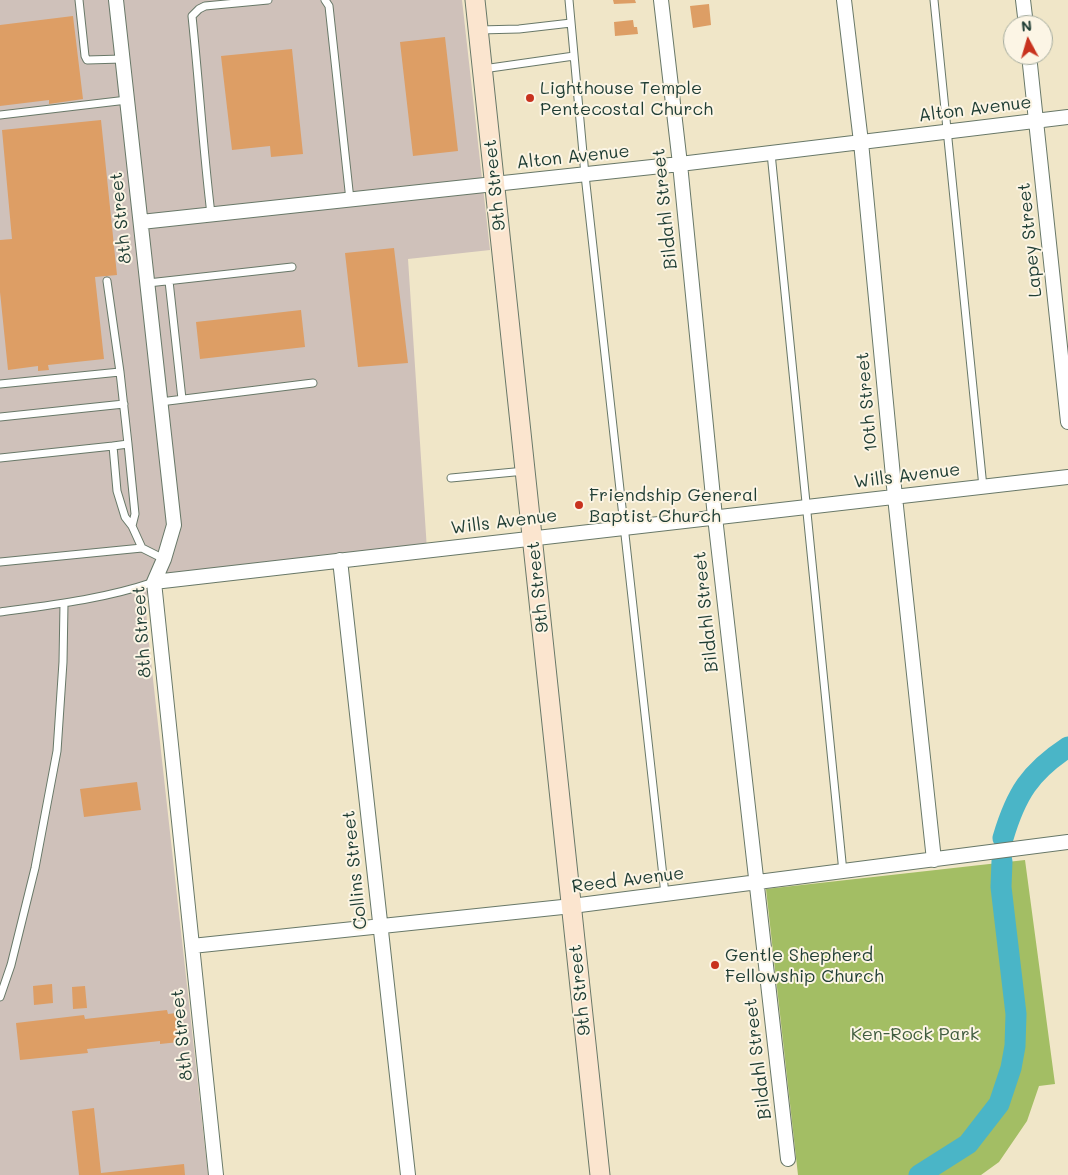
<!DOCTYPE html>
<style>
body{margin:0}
#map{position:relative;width:1068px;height:1175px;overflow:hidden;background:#f0e6c8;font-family:Mali,sans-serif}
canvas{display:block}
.north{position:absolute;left:1003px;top:15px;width:50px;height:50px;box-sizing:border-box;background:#fcf5e5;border:1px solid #a4ab9e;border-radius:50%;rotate:354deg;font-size:14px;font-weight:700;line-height:20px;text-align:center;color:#1f3d34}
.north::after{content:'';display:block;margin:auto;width:18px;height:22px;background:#c8321e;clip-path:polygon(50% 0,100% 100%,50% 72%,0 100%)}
</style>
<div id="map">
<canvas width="1068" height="1175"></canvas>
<div class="north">N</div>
</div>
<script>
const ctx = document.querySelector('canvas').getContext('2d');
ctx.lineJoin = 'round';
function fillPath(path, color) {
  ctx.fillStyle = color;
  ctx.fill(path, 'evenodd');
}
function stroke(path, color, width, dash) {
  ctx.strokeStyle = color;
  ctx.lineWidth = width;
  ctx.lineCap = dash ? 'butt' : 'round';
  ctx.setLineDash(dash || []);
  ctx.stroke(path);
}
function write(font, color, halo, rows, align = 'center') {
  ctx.font = font + ' Mali,sans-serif';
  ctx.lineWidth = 4;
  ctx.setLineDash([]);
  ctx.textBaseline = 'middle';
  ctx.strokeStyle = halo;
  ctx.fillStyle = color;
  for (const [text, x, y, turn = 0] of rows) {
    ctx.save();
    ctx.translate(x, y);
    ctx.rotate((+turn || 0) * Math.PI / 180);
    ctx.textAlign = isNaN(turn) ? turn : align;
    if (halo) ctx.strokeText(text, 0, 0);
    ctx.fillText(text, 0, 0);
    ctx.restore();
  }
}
fillPath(new Path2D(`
 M0 0H462L490 250 408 259 427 550 149 575 146 605 147 625 208 1175H0Z`), '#cfc1ba');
fillPath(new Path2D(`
 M1025 860 1055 1084 1039 1086 1027 1121 999 1162 981 1175H798L766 889Z`), '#a3be64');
stroke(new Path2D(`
 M1003 838C1016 794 1030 772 1068 747
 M919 1175 968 1144 999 1104 1011 1068 1015 1046 1016 1014 1001 887 1002 861`), '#4ab5c7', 21);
fillPath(new Path2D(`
 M613 0H635L636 3 614 4Z
 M709 4 711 25 693 28 690 6Z
 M73 16 83 99 49 104V100L0 106V25Z
 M633 20 634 27H637L638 34 615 36 614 22Z
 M445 37 458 151 413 156 400 42Z
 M292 49 303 154 271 157 270 146 232 150 221 56Z
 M101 120 117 275 95 277 104 359 48 365 49 370 38 371V366L8 370 0 292V240L12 239 2 130Z
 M394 248 408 363 358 367 345 253Z
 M301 310 305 347 200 359 196 322Z
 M137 782 141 810 84 817 80 789Z
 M52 984 53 1003 34 1005 33 986Z
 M85 986 87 1008 73 1009 72 987Z
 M167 1010 168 1014 176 1013 179 1042 160 1044V1041L87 1049 88 1053 20 1060 16 1023 84 1015 85 1019Z
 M94 1108 101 1173 184 1164 185 1175H79L72 1111Z`), '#dd9e65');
const lane = new Path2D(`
 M79 0 85 56 87 60 122 59
 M325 0 329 6 350 200
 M569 0 585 175 665 894
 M934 0 983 487
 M479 30 519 29 571 23
 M483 69 574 56
 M0 115 127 100
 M771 153 843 872
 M211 214C203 148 199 82 192 16L199 9 205 6 268 0
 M107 281 120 372
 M169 281 182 399
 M148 283 292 267
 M0 384 120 372 128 444 113 446
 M160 402 313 383
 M0 417 124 404
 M128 444 135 514 132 526
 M0 458 113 446 117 491 125 517 132 526 142 548 164 559
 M451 478 525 471
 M0 562 142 548
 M0 612C52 605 104 599 154 582
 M0 997 11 965 35 868 57 751 63 662 64 604`);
const street = new Path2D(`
 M116 0 174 525 164 559 154 582 216 1175
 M661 0 680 164 715 517 788 1159
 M844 0 861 142 895 497 934 860
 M1023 0 1026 25
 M1029 55 1068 422
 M141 222 680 164 1068 117
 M340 560 408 1175
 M154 582 1068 477
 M192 946 572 906 1068 842`);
const secondary = new Path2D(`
 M475 0 600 1175`);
stroke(lane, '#687868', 9);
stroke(street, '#687868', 16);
stroke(secondary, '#687868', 21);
stroke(lane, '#fff', 7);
stroke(street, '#fff', 14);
stroke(secondary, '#fbe5cf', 19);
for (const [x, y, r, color] of [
 [530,98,5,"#c8321e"],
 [579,505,5,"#c8321e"],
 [715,965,5,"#c8321e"]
]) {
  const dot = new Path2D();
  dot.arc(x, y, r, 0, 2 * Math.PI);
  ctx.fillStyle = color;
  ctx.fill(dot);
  stroke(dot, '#fcf5e5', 2);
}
write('18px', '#1f3d34', '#fcf5e5', [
 ["Lighthouse Temple",540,88],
 ["Pentecostal Church",540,109],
 ["Friendship General",589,495],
 ["Baptist Church",589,516],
 ["Gentle Shepherd",725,955],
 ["Fellowship Church",725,976]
], 'left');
write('18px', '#1f3d34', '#fcf5e5', [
 ["Alton Avenue",975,109,-7],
 ["Alton Avenue",573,157,-6],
 ["9th Street",495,185,-96],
 ["Bildahl Street",665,209,-96],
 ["8th Street",121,218,-96],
 ["Lapey Street",1030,240,-96],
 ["10th Street",867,402,-95],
 ["Wills Avenue",907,476,-7],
 ["Wills Avenue",504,522,-7],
 ["9th Street",538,587,-96],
 ["Bildahl Street",706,612,-96],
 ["8th Street",142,632,-94],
 ["Collins Street",355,870,-96],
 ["Reed Avenue",628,880,-7],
 ["9th Street",580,990,-96],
 ["8th Street",182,1035,-96],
 ["Bildahl Street",758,1059,-97]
]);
write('18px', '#405d40', '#fcf5e5', [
 ["Ken-Rock Park",915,1034]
]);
</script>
